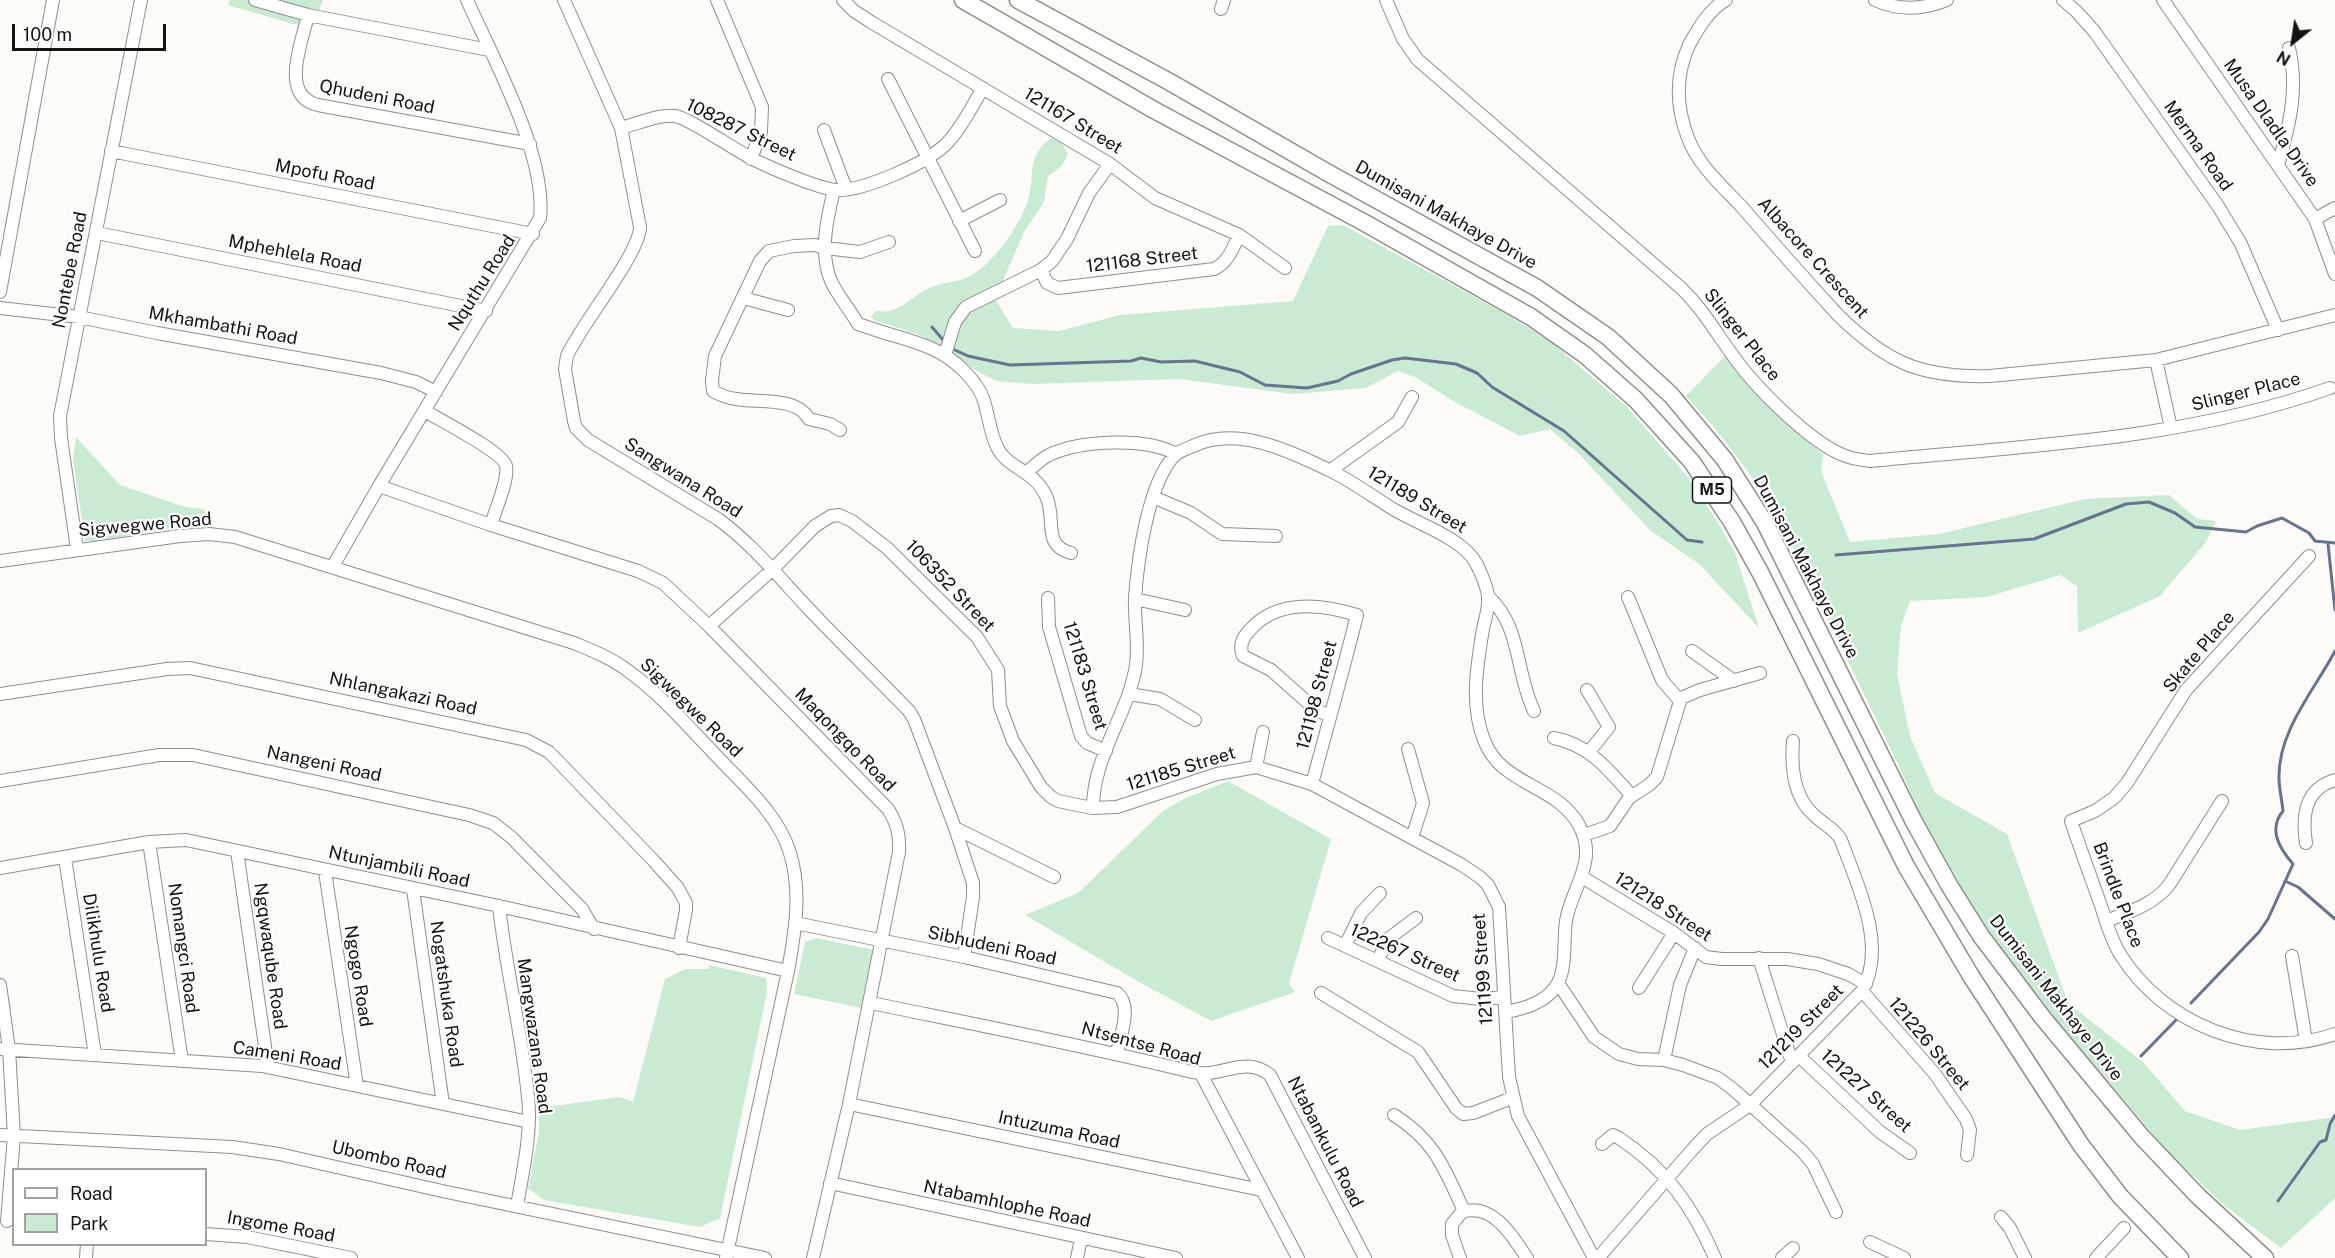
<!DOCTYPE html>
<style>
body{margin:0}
#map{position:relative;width:2335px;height:1258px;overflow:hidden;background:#fcfbf7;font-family:"Public Sans",sans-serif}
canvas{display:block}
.legend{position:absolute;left:12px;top:1168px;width:195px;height:78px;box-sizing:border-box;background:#fff;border:2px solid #a1a1a1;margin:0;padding:8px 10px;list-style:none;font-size:18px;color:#151413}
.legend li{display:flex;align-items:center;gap:12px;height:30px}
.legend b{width:30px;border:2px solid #a1a1a1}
.north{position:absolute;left:2263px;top:12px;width:60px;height:60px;-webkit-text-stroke:4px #fff;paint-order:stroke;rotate:210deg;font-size:16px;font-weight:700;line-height:24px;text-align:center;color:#151413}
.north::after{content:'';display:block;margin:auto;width:21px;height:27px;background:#151413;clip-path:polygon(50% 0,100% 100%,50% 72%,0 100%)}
.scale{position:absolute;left:12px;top:24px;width:154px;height:27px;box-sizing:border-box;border:3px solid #151413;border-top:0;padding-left:8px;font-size:18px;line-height:21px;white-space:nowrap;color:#151413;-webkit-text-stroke:4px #fff;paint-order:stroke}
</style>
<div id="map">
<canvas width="2335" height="1258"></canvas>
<ul class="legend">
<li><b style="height:8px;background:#fff"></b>Road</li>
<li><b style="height:16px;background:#c9ebd3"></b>Park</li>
</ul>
<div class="north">N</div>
<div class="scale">100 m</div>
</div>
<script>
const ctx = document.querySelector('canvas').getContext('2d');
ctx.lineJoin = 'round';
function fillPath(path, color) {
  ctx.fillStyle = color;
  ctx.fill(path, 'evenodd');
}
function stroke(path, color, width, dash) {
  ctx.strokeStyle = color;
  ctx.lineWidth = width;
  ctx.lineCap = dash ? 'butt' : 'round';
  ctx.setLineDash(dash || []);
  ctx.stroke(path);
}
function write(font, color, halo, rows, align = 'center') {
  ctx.font = font + ' "Public Sans",sans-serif';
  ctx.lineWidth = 4.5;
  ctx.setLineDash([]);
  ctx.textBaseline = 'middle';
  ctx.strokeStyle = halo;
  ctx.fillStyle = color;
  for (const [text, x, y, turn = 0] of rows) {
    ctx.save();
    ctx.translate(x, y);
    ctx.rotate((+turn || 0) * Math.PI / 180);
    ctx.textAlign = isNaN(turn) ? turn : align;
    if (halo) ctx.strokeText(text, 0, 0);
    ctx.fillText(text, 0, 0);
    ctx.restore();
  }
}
fillPath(new Path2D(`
 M230 0H323L313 27 293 24 228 5Z
 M1051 138 1062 143 1068 154 1062 166 1048 176 1044 202 1024 232 995 299 1013 328 1059 331 1120 315 1293 301 1328 226 1343 225 1508 315 1552 343 1627 407 1686 475 1720 526 1735 553 1759 628 1698 563 1651 531 1578 453 1550 429 1520 436 1453 401 1417 378 1398 371 1366 388 1293 394 1179 379 1032 384 996 381 975 370 922 336 874 320 871 317 876 311C880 311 886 312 890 311 903 308 919 291 934 286 946 282 958 282 970 276 992 265 1021 224 1028 200 1036 173 1025 157 1051 138Z
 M1725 356C1754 393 1786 425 1823 454L1821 471 1850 542 1939 534 2085 499 2169 495 2197 519 2216 521 2206 542 2160 596 2078 633 2077 586 2060 575 1987 597 1910 601 1901 625 1897 674 1910 736 1935 793 2007 834 2068 1003 2144 1063 2185 1111 2240 1130 2335 1117V1198L2281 1248 2225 1206 2169 1153 2027 986 1974 914 1930 836 1897 762 1779 519C1752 475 1722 434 1686 396Z
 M76 437 120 485 185 507 204 509 211 527H180L96 541H85L73 459Z
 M1228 781 1331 839 1289 983 1295 992 1211 1021 1139 982 1025 915 1078 893 1164 810 1186 798Z
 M816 938 874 950 861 1008 794 994 805 942Z
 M709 965 766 978 767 992 720 1218 700 1227 544 1200 528 1188 539 1132V1108L619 1097 633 1102 665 979 685 969H708Z`), '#c9ebd3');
stroke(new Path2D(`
 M932 327 944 341
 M955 350 968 356 1010 365 1131 361 1141 358 1161 362 1195 361 1240 372 1265 385 1307 388 1338 381 1351 374 1392 360 1405 358 1456 364 1477 373 1492 387 1564 431 1687 540 1702 542
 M2328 544 2335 610
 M1836 555 2034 539 2126 504 2149 502 2175 513 2195 527 2246 532 2257 526 2282 518 2309 533 2315 541 2335 543
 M2285 881 2298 887 2335 919
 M2191 1003 2259 932 2268 919 2293 864C2279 848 2268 829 2283 811 2282 800 2279 789 2279 778 2278 731 2314 691 2335 651
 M2141 1056 2176 1020
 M2278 1201 2320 1142 2326 1140 2330 1124 2335 1115`), '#65748f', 3);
const minor = new Path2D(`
 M255 0 308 15 489 50
 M564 0 621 128 640 227C640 253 580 326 567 356L565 369 574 421 576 428 588 440 718 519C752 544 778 576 806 606 840 642 875 676 909 711L914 719 955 828 973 883V897L964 957
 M717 0 762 107 761 132 751 159
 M843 0 854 11 871 22 1110 164 1155 198 1239 235 1285 268
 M1386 0 1403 39 1418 60 1681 288C1703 309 1716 333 1734 357 1755 387 1810 442 1843 455 1851 459 1861 460 1870 461 2024 446 2183 440 2330 388
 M1726 0C1709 9 1698 29 1689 45 1675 76 1676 107 1688 138 1698 165 1722 186 1741 206 1773 243 1805 279 1838 315 1887 363 1921 378 1990 376L2156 360 2335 315
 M1875 0C1899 11 1922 10 1947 0
 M2063 0 2076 11 2094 31 2218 206 2241 244 2278 330
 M2163 0 2315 219 2335 274
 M1221 9 1224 0
 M308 15C302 42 279 96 318 105L530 144
 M888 79 975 251
 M621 128C637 124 658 114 675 116 689 118 735 150 751 158 768 167 819 189 837 190 864 191 930 162 948 142 963 126 972 106 983 88
 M824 130 846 189
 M111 151 533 234
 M2278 166C2289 126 2299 90 2289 48
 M834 190C827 218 819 253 831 281 838 296 850 310 858 324L888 334
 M2315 219 2335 208
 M959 221 1000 200
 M97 233 486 311
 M1041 270 1047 283 1058 288 1214 269C1228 263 1233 248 1239 235
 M0 292 53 0
 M743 298 788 310
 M0 308 79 317 157 333 381 373 416 382 436 392
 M882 332C912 341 941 347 964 371 972 379 981 390 984 401 989 417 990 434 998 449 1009 469 1034 470 1046 496 1057 518 1041 545 1071 553
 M945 355 955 322 966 307 1041 270 1052 261 1067 239 1089 193 1110 164
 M2156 360 2171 428
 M425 411C440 420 503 452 506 466 509 480 495 510 491 525
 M840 430 830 424 809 419C796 396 758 403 736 399 728 398 720 395 713 391L712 381 715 356 760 261 769 251 794 246 815 245 825 248 860 252 889 242
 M1331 470 1398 422 1412 397
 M1027 472C1034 466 1041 459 1049 455 1081 440 1146 437 1176 454
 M379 486 491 525 638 571 663 583 709 626 888 809C897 823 900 835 899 852L849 1104 813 1258
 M1153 497 1191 513 1222 534 1276 536
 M77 549 61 438 60 416 141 0
 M2309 556 2186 690 2127 783 2114 798 2095 811 2071 821C2080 848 2090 875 2100 903 2106 920 2110 938 2120 954 2163 1024 2256 1062 2335 1034
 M0 561 180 536 209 534 235 537 574 643C593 651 611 658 627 670 658 692 684 722 710 749 738 780 778 812 790 853 802 892 795 932 788 971L726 1258
 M333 566 379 486 540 218C547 156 493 58 467 0
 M1489 597C1522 628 1515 672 1534 711
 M1628 597 1662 680 1679 700
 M1048 598 1049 627 1081 736 1087 743 1106 751
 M1135 599 1185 610
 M709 626 773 569 815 526 831 516 839 515 852 521 887 548 977 637 998 670 1000 706 1013 741 1041 787 1051 797 1058 801 1092 808 1117 807 1217 774 1256 767
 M1692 651 1734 681
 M1587 690 1609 727 1589 752
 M0 694 167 669 190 668 526 740 549 752 653 860 678 888 686 903V910L679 948
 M1129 694 1160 699 1195 720
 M1263 732 1256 767 1312 784 1462 865 1481 878 1488 885 1499 907 1509 1077 1518 1116 1594 1258
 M1554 738C1588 744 1609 770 1631 795
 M1408 749 1423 803 1412 838
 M0 781 159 755H193L469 815 493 823 511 837 582 909 594 929
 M1312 784C1327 728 1343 671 1357 615 1321 604 1277 598 1249 631 1242 638 1239 646 1243 656L1271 670 1315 709 1330 716
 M1092 808C1094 798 1094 787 1097 777 1106 738 1130 705 1136 665 1139 642 1134 619 1135 597 1138 559 1148 481 1176 454 1180 451 1188 448 1193 446 1237 425 1289 451 1329 470 1352 481 1372 496 1393 509 1418 524 1462 538 1476 563 1481 573 1488 588 1488 598 1489 608 1485 619 1483 629 1477 665 1470 705 1484 740 1501 786 1556 784 1579 825 1599 862 1571 888 1566 921 1563 940 1567 965 1558 983 1548 1002 1524 1009 1505 1012
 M955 828 1054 877
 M1584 835 1610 826 1629 798 1649 785 1657 777 1681 698 1700 690 1760 673
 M149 842 182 1061
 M2306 843C2302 817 2304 789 2335 780
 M237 851 268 1067
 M65 858 95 1055
 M0 868 149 842 186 840 499 906 788 971
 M325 871 357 1086
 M1582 877 1674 933 1706 957 1722 959H1787L1818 964 1848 974 1866 984
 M413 889 443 1104
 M499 906C506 970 522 1033 528 1097 532 1133 523 1170 517 1206
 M2106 921C2129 912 2153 905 2169 885L2222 801
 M795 923 964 957 1117 993C1133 1006 1120 1036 1117 1053
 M1328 938 1453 996 1482 999 1504 997
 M1345 946 1361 913 1380 893
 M2292 956 2306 1041
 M1759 958 1792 1063
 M1378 960 1388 939 1416 918
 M1558 983 1594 1037 1619 1054 1638 1059 1664 1060 1683 1065 1718 1078 1734 1090 1802 1151 1813 1164 1836 1212
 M0 985 9 1049 14 1136 7 1221
 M1639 988 1674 933
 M1862 991 1935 1074 1966 1119 1970 1130 1967 1155
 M1321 993 1418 1052 1456 1108 1463 1114 1473 1113 1512 1098
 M871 1003C978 1025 1086 1046 1192 1072 1221 1079 1244 1054 1270 1075L1365 1258
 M0 1049 262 1066 529 1122
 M1799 1056 1880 1132 1910 1153
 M1664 1060 1680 985 1695 948
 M1201 1074 1298 1258
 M849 1104 1261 1190
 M1394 1115C1436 1142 1444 1168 1464 1211
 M0 1135 232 1147 279 1154 442 1191 765 1258
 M1602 1144 1613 1135 1619 1138C1666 1169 1693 1207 1715 1258
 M830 1183 1176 1258
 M2001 1217 2010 1228 2025 1258
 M206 1234 247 1237 351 1258
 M1870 1242 1904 1258
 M86 1258 87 1244
 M1077 1258 1081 1239
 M1460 1258 1452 1235V1224L1462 1212C1493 1202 1513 1237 1527 1258
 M1598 1258 1692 1150 1707 1134 1750 1105 1862 991C1888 946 1857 884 1841 840 1835 829 1823 824 1814 815 1793 797 1791 766 1793 741
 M1782 1258 1793 1248
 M2096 1258 2124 1228`);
const major = new Path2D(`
 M963 0 1154 110 1365 223 1531 317 1585 355 1636 400 1692 462 1732 522 1760 572 1906 866 1971 976 2081 1145 2120 1196 2180 1258
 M1018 0 1168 81 1330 174 1537 288 1608 337 1671 395 1725 460 1765 523 1913 820 1949 885 1981 936 2043 1018 2142 1137 2198 1196 2265 1258`);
stroke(minor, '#8f8e8a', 14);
stroke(major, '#8f8e8a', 19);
stroke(minor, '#fff', 12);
stroke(major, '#fff', 16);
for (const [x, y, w] of [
 [1712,490,39]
]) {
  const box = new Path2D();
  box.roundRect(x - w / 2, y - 13, w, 26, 4.5);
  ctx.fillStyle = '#fff';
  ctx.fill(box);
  stroke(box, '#151413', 1.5);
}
write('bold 16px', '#151413', null, [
 ["M5",1712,490]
]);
write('18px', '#151413', '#fff', [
 ["Qhudeni Road",377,97,11],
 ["121167 Street",1073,121,31],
 ["Musa Dladla Drive",2271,123,55],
 ["108287 Street",741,130,26],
 ["Merma Road",2198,146,55],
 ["Mpofu Road",325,175,11],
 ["Dumisani Makhaye Drive",1446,215,29],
 ["Mphehlela Road",295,254,11],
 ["Albacore Crescent",1813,258,48],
 ["121168 Street",1142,260,-7],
 ["Nontebe Road",70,270,-79],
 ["Nquthu Road",482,283,-58],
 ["Mkhambathi Road",223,326,10],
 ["Slinger Place",1742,335,52],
 ["Slinger Place",2246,392,-14],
 ["Sangwana Road",683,478,32],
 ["121189 Street",1417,500,31],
 ["Sigwegwe Road",145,525,-5],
 ["Dumisani Makhaye Drive",1806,567,62],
 ["106352 Street",950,586,46],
 ["Skate Place",2199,652,-50],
 ["121183 Street",1085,676,73],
 ["Nhlangakazi Road",403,694,12],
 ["121198 Street",1317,695,-75],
 ["Sigwegwe Road",691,708,44],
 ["Maqongqo Road",845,740,46],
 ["Nangeni Road",324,764,12],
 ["121185 Street",1181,769,-17],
 ["Ntunjambili Road",399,867,12],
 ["Brindle Place",2118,895,69],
 ["121218 Street",1663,907,33],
 ["Sibhudeni Road",992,946,12],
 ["Nomangci Road",183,948,82],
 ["Dilikhulu Road",98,953,81],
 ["122267 Street",1405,953,24],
 ["Ngqwaqube Road",270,956,82],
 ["121199 Street",1483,969,-94],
 ["Ngogo Road",358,976,81],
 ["Nogatshuka Road",446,994,82],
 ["Dumisani Makhaye Drive",2056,998,52],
 ["121219 Street",1801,1027,-45],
 ["Mangwazana Road",534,1036,82],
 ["Ntsentse Road",1141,1044,15],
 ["121226 Street",1929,1044,50],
 ["Cameni Road",287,1056,9],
 ["121227 Street",1866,1091,42],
 ["Intuzuma Road",1059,1130,12],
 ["Ntabankulu Road",1325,1142,63],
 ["Ubombo Road",389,1160,13],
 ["Ntabamhlophe Road",1007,1204,12],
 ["Ingome Road",281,1227,10]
]);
</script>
